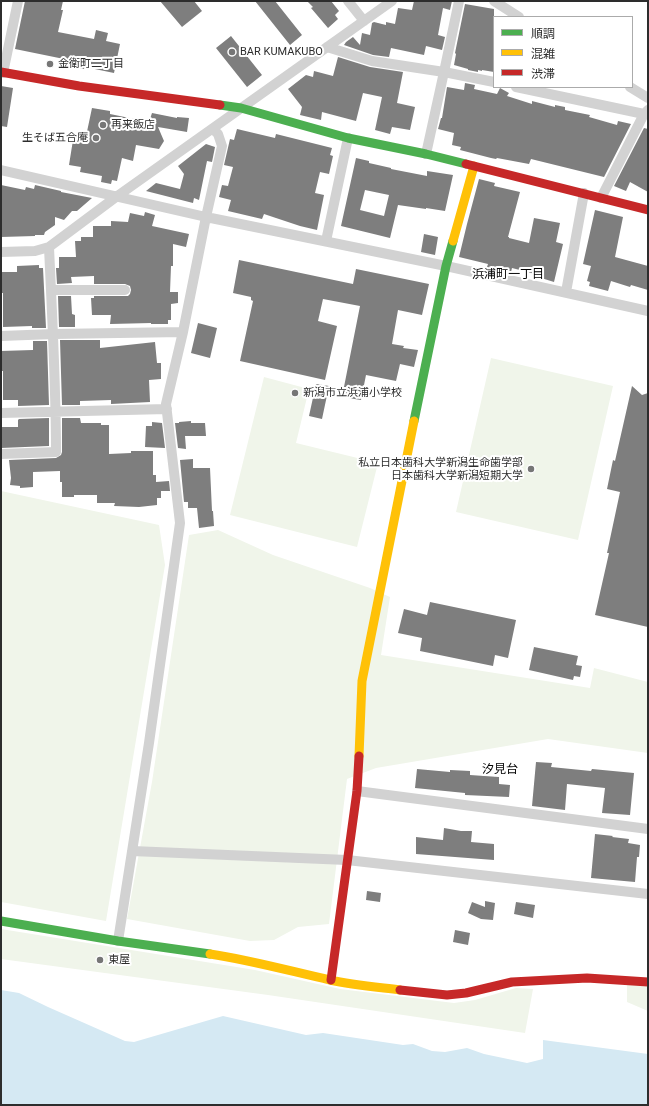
<!DOCTYPE html>
<meta charset="utf-8">
<style>
body{margin:0}
#map{position:relative;width:649px;height:1106px;overflow:hidden;background:#fff;font-family:Roboto,"Noto Sans JP",sans-serif}
canvas{display:block}
.frame{position:absolute;inset:0;border:2px solid #2d2d2d;pointer-events:none}
.legend{position:absolute;left:493px;top:16px;width:140px;height:72px;box-sizing:border-box;background:#fff;border:1px solid #ababab;margin:0;padding:5px 7px;list-style:none;font-size:12px;color:#2d2d2d}
.legend li{display:flex;align-items:center;gap:8px;height:20px}
.legend b{width:20px;border:1px solid #ababab}
</style>
<div id="map">
<canvas width="649" height="1106"></canvas>
<div class="frame"></div>
<ul class="legend">
<li><b style="height:5px;background:#4caf50"></b>順調</li>
<li><b style="height:5px;background:#ffc107"></b>混雑</li>
<li><b style="height:5px;background:#c62828"></b>渋滞</li>
</ul>
</div>
<script>
const ctx = document.querySelector('canvas').getContext('2d');
ctx.lineJoin = 'round';
function fillPath(path, color) {
  ctx.fillStyle = color;
  ctx.fill(path, 'evenodd');
}
function stroke(path, color, width, dash) {
  ctx.strokeStyle = color;
  ctx.lineWidth = width;
  ctx.lineCap = dash ? 'butt' : 'round';
  ctx.setLineDash(dash || []);
  ctx.stroke(path);
}
function write(font, color, halo, rows, align = 'center') {
  ctx.font = font + ' Roboto,"Noto Sans JP",sans-serif';
  ctx.lineWidth = 4;
  ctx.setLineDash([]);
  ctx.textBaseline = 'middle';
  ctx.strokeStyle = halo;
  ctx.fillStyle = color;
  for (const [text, x, y, turn = 0] of rows) {
    ctx.save();
    ctx.translate(x, y);
    ctx.rotate((+turn || 0) * Math.PI / 180);
    ctx.textAlign = isNaN(turn) ? turn : align;
    if (halo) ctx.strokeText(text, 0, 0);
    ctx.fillText(text, 0, 0);
    ctx.restore();
  }
}
fillPath(new Path2D(`
 M491 358 613 386 578 540 456 512Z
 M264 377 309 389 296 443 378 463 357 547 230 515Z
 M1 491 159 525 165 565 106 921 1 902Z
 M218 530 273 555 370 588 390 597 381 655 590 688 594 668 648 682V753L548 739 376 768 347 779 329 924 298 927 274 940 250 941 127 919 152 782 189 535Z
 M1 929 255 970 340 989 454 1003 475 1000 516 988 533 989 525 1033 268 995 1 959Z
 M627 984 648 986V1011L627 1002Z`), '#f0f5ea');
fillPath(new Path2D(`
 M1 990 19 993 48 1007 125 1041 134 1042 223 1016 306 1035 323 1033 403 1045 413 1044 432 1051 445 1052 467 1048 484 1054 527 1063 543 1059V1040L648 1054V1105H1Z`), '#d5e9f3');
fillPath(new Path2D(`
 M25 1H63L61 10H63L58 32 94 39 96 30 108 33 106 41 120 44 114 73 85 67 84 69 62 65 64 59 15 49Z
 M160 1H194L202 11 182 27Z
 M255 1H275L302 35 290 45Z
 M307 1H331L339 11 335 15 338 19 328 28 311 8 313 7Z
 M414 1H452L450 10 443 8 438 35 445 37 442 50 426 46 424 55 391 48 389 57 373 55 344 45 346 42 353 37 360 45 362 33 370 35 372 23 374 22 386 25V22L395 24 398 8 412 10Z
 M465 4 494 9V72L482 70V71L478 70V72L468 70V69L454 65 456 54 455 53Z
 M231 36 262 75 247 87 216 48Z
 M338 57 370 67 403 72 397 103 415 107 410 130 392 127 390 134 375 130 382 97 363 93 356 121 322 112 321 120 300 115 302 107 288 89 306 75 313 77 314 71 333 76Z
 M465 83 475 85 474 89 497 94 500 88 509 93 507 96 532 104V101L555 107V105L565 107V110L590 115 589 117 617 125 618 121 631 124 604 177 531 159 529 164 497 158 496 159 491 158 460 150 461 147 452 145 454 133 438 129 441 118H442L447 87 464 90Z
 M1 86 13 88 7 127 1 126Z
 M92 108 110 111V114L149 122 152 113 177 118V117L189 118 187 132 158 127 164 141 159 149 136 145 133 161 122 158 117 181 112 180 111 184 101 182 102 176 80 172 81 167 69 165 73 140 85 141Z
 M644 128 648 129V192L630 182 626 191 614 186Z
 M237 129 275 138 276 134 332 148 330 155 333 156 329 174 320 172 315 193 324 195 317 230 300 226 264 214 262 219 228 211 231 200 219 197 222 185 228 186 233 167 224 165 230 139 234 140Z
 M206 144 215 147 212 162 207 161 199 200 194 198 193 203 146 191 156 183 180 189 184 174 178 166Z
 M356 158 369 161V163L391 168V169L427 176V171L453 175 445 211 426 208V209L398 205 390 238 341 226ZM365 190 389 195 384 216 360 210Z
 M479 179 495 183 494 186 520 192 508 237H509V238L529 243 534 218 560 223 556 242 563 244 554 282 538 277 539 275 512 268 511 272 501 269V271L487 267 488 264 459 257 467 224Z
 M1 185 25 190 26 187 34 189 35 185 61 191V192L92 198 77 211H72L64 220 55 217V225L45 232 44 235H35V236L1 237Z
 M595 210 623 217 615 257 648 266V290L631 285 630 287 611 281 608 291 589 286 590 282 587 281 591 266 583 264Z
 M145 212 155 215 152 226 189 234 186 247 173 244V266H171L170 292H178V303L171 304V320H168V324H151V323L110 324 111 315H92L91 298H94V296H128L130 294 131 290 130 286 125 284H94V276L71 277 72 283 57 284 56 268H59V257H76L75 241H81V237H93V226H111V221L128 222 130 213 144 216Z
 M424 234 438 237 435 255 421 252Z
 M239 260 353 284 356 269 429 284 422 315 398 310 392 344 404 346 403 348 418 350 414 367 400 364 396 381 366 375 361 400 342 397 360 306 323 299 318 321 337 326 325 380 240 361 253 301 251 300V297L233 293Z
 M39 265V268H43L46 328H32V326L3 327V293H2V272H17V266Z
 M58 296H71L72 314 75 315V327H59Z
 M198 323 217 328 210 358 191 353Z
 M60 340H100V348L155 342 157 363H161V379L149 380 150 402 111 404V400L80 401V405H62Z
 M33 341H47L49 405 18 406V400H3V371H1V351L33 350Z
 M316 384 329 386 322 419 309 416Z
 M632 386 642 395 648 393V627L595 615 609 553H607L620 492 607 489 613 460 615 461Z
 M49 418V446L1 448V427H18V420L19 419Z
 M62 418H80L81 423H101V425H109V454L131 453V451H153V475H156V482L169 481 170 491H161V498H157V505L139 507 114 506 115 503H97V495H74V497H62V482H60V471L33 472V487L20 488V486L10 485 11 478 9 460 56 458 61 455 62 452Z
 M191 421V423H205L206 436H185L186 449 178 448 175 423H179V422Z
 M152 422 162 423 165 448 145 447 146 426H152Z
 M193 459V468H210L212 511H213L214 526 199 528 197 508H188V502H184L180 460Z
 M430 602 516 620 508 658 495 655 493 666 420 651 422 638 398 633 404 609 427 615Z
 M534 647 578 656 576 665 582 666 580 677 574 676 573 680 529 670Z
 M536 762 552 763 551 767 591 771 592 769 634 773 630 815 602 813 605 788 567 784 565 810 532 806Z
 M417 769 450 772V770L470 771V775L499 777V784L510 785 509 797 465 795V793L415 788Z
 M444 828 461 831H472L471 842 494 844V860L416 854V837L443 840Z
 M595 834 613 836 612 837 629 839 628 843 640 845 639 857H637L635 882 591 878Z
 M367 891 381 893 380 902 366 900Z
 M485 901 495 903 493 920 481 919 468 913 472 902 485 907Z
 M516 902 535 905 533 918 514 914Z
 M455 930 470 933 468 945 453 942Z`), '#7e7e7e');
stroke(new Path2D(`
 M348 1 364 21
 M494 1 519 17
 M327 47 372 61 444 72 494 82
 M3 73 18 1
 M516 87 644 114
 M630 87 648 98
 M426 154 444 72 459 1
 M1 170 206 217 446 266 648 311
 M601 198 644 114 648 110
 M326 241 348 138
 M1 252 35 251 49 247 116 197 392 1
 M51 290H125
 M566 292 584 193
 M1 336 54 334 183 332
 M1 413 167 409
 M1 454 56 452C56 383 52 315 49 247
 M357 791 648 829
 M132 851 347 860 648 894
 M118 941 149 743 180 523 166 404 183 332 206 217 222 146 218 134 213 129`), '#d2d2d2', 10);
stroke(new Path2D(`
 M220 105 241 108 348 138 426 154 466 164
 M414 421 446 266 453 241
 M1 921 118 941 210 954`), '#4caf50', 9);
stroke(new Path2D(`
 M453 241 474 166
 M359 756 362 681 414 421
 M210 954C250 960 290 971 330 980 353 985 376 987 400 990`), '#ffc107', 9);
stroke(new Path2D(`
 M1 72 79 86 220 105
 M466 164 648 210
 M331 980 357 791 359 756
 M400 990 447 995 466 993 512 982 587 978 648 982`), '#c62828', 9);
for (const [x, y, r, color] of [
 [232,52,4,"#767676"],
 [50,64,4,"#767676"],
 [103,125,4,"#767676"],
 [96,138,4,"#767676"],
 [295,393,4,"#767676"],
 [531,469,4,"#767676"],
 [100,960,4,"#767676"]
]) {
  const dot = new Path2D();
  dot.arc(x, y, r, 0, 2 * Math.PI);
  ctx.fillStyle = color;
  ctx.fill(dot);
  stroke(dot, '#fff', 1.5);
}
write('11px', '#2d2d2d', '#fff', [
 ["BAR KUMAKUBO",240,52],
 ["金衛町二丁目",58,64],
 ["再来飯店",111,125],
 ["生そば五合庵",88,138,"right"],
 ["新潟市立浜浦小学校",303,393],
 ["私立日本歯科大学新潟生命歯学部",523,463,"right"],
 ["日本歯科大学新潟短期大学",523,476,"right"],
 ["東屋",108,960]
], 'left');
write('12px', '#000', '#fff', [
 ["浜浦町一丁目",508,275],
 ["汐見台",500,770]
]);
</script>
